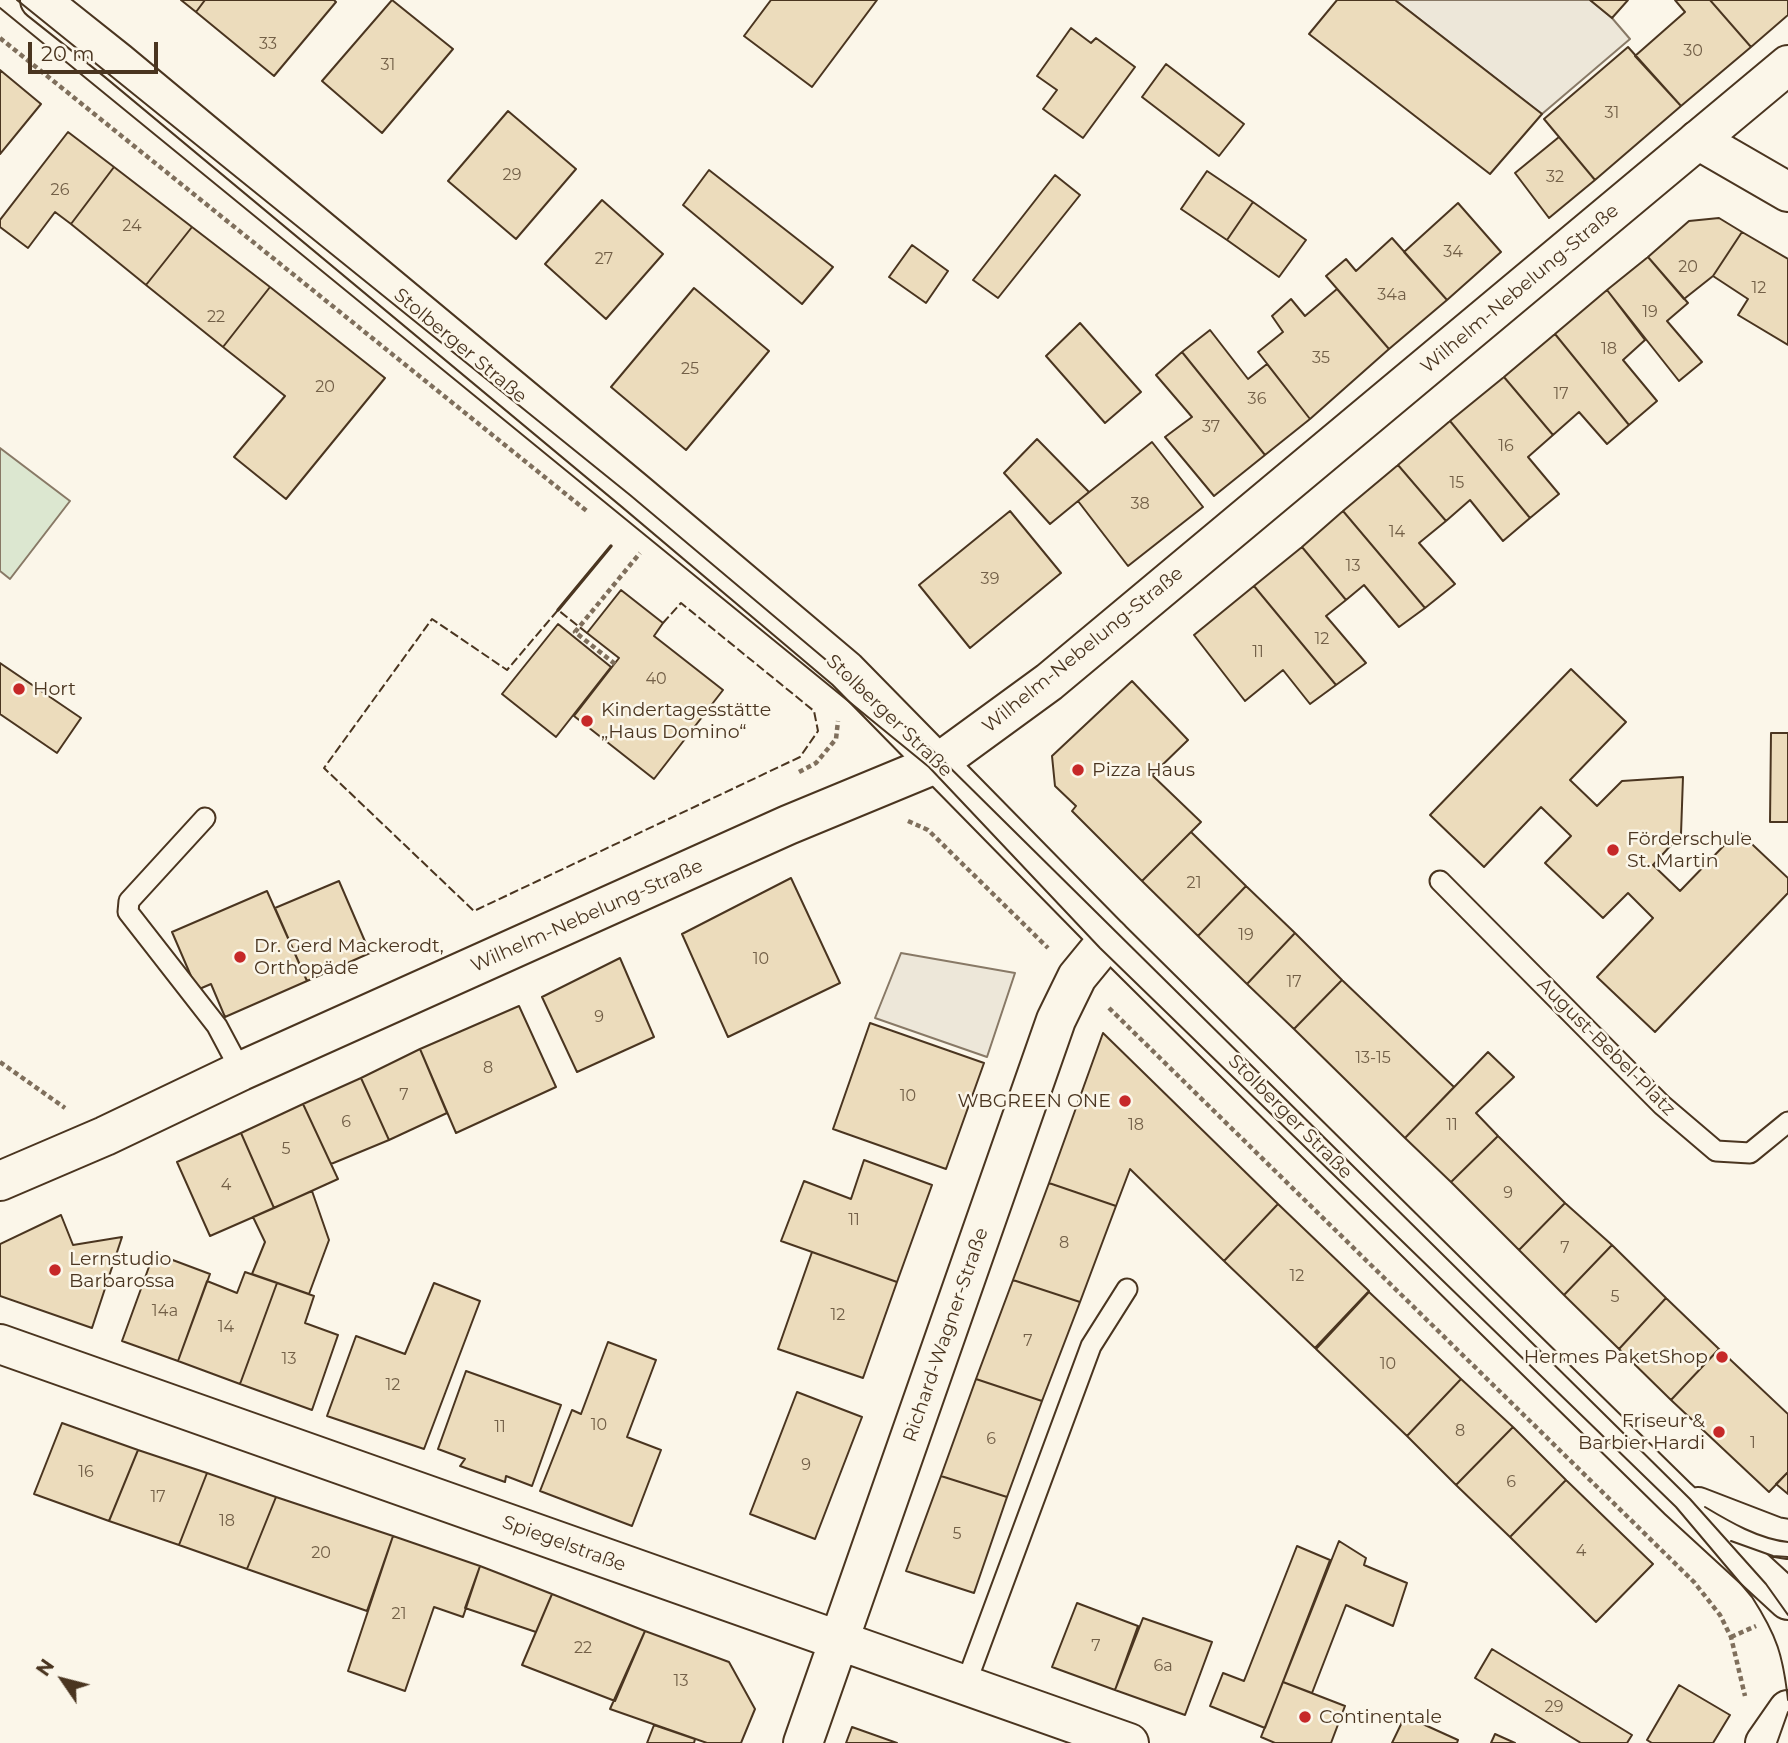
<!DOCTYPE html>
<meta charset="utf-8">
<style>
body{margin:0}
#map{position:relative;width:1788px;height:1743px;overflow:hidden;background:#fbf6e9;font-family:Montserrat,sans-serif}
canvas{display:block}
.north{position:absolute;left:28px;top:1645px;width:70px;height:70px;-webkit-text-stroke:5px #fbf6e9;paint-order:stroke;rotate:305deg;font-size:19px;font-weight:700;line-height:28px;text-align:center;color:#4a3520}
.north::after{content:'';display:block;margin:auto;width:24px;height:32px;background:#4a3520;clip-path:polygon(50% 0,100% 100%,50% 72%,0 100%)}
.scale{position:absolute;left:28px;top:42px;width:130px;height:32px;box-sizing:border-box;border:4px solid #4a3520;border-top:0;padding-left:9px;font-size:21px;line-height:24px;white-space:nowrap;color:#4a3520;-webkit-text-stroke:5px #fbf6e9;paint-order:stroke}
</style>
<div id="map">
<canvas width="1788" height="1743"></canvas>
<div class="north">N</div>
<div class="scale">20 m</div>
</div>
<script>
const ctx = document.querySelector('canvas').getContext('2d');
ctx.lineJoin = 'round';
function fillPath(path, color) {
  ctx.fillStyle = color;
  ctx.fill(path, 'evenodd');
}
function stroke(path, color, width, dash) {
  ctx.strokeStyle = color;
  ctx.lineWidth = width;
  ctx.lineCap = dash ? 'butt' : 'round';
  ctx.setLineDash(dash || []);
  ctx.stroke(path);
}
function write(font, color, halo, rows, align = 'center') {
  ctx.font = font + ' Montserrat,sans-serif';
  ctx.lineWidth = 5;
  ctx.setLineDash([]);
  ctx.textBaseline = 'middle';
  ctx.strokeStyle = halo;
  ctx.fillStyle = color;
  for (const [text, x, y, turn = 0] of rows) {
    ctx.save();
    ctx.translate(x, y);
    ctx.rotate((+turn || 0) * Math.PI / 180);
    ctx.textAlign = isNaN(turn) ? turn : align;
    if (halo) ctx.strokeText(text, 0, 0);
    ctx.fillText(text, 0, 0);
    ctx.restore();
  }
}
const green = new Path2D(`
 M0 448 70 501 10 579 0 571Z`);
fillPath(green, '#dce7d0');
stroke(green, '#887966', 2);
const parking = new Path2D(`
 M1395 0H1590L1612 18 1630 39 1542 114Z
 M901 953 1015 973 987 1057 875 1018Z`);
fillPath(parking, '#ede7d9');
stroke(parking, '#887966', 2);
const building = new Path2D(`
 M181 0H205L196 12Z
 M205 0H334L336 2 274 76 196 12Z
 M392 0 453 49 382 133 322 81Z
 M771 0H877L812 87 744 36Z
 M1337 0H1395L1542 114 1490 174 1309 34Z
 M1590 0H1628L1612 18Z
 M1675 0H1710L1751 47 1681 106 1635 56 1685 12Z
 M1710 0H1788V15L1751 47Z
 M1071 28 1091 43 1096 38 1135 67 1083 138 1043 109 1057 90 1037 76Z
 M1628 47 1681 106 1595 180 1544 119Z
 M1166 64 1244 124 1219 156 1142 97Z
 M0 70 41 104 0 154Z
 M508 111 576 169 516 239 448 181Z
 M68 132 114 167 71 224 55 212 28 248 0 227V220Z
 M1559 137 1595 180 1549 218 1515 173Z
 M114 167 192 227 146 285 71 224Z
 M709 170 833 267 802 304 683 205Z
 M1207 171 1253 202 1227 240 1181 209Z
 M1055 175 1080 195 998 298 973 280Z
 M602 200 663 254 606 319 545 264Z
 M1253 202 1306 240 1279 277 1227 240Z
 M1458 203 1501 252 1447 300 1404 252Z
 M1719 218 1742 232 1713 276 1684 299 1648 257 1689 221Z
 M192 227 270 287 223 347 146 285Z
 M1742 232 1788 259V345L1738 315 1748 299 1713 276Z
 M1392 238 1447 300 1389 349 1326 276 1346 259 1356 271Z
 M912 245 948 271 926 303 889 277Z
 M1648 257 1688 303 1667 321 1702 362 1679 381 1607 290Z
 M270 287 385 378 286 499 234 457 285 396 223 347Z
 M694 288 769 351 686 450 611 387Z
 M1337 289 1389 349 1310 419 1258 352 1283 332 1272 316 1291 299 1305 316Z
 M1607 290 1645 340 1623 360 1657 401 1629 425 1555 334Z
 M1080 323 1141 392 1105 423 1046 356Z
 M1210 330 1248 379 1267 364 1310 419 1265 455 1182 352Z
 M1555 334 1629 425 1607 444 1579 412 1553 435 1504 377Z
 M1182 352 1265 455 1214 496 1165 437 1192 417 1156 375Z
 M1504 377 1553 435 1528 457 1559 494 1530 518 1450 421Z
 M1450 421 1530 518 1503 541 1470 500 1446 521 1398 465Z
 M1037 439 1089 492 1050 524 1004 473Z
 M1152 442 1203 507 1128 566 1078 501Z
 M1398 465 1446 521 1419 543 1455 584 1425 608 1343 511Z
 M1010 511 1061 573 970 648 919 585Z
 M1343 511 1425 608 1399 627 1364 585 1346 600 1302 547Z
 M1302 547 1346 600 1326 616 1366 663 1336 685 1254 586Z
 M1254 586 1336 685 1310 704 1283 670 1245 701 1194 635Z
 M621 590 663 623 654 636 723 690 654 779 574 716 619 658 587 633Z
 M558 624 611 667 556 737 502 694Z
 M0 663 81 718 57 753 0 714Z
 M1571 669 1626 722 1570 780 1597 806 1622 781 1683 777 1681 834 1653 865 1680 891 1738 831 1788 878V893L1655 1032 1597 977 1653 918 1628 893 1603 918 1545 863 1571 836 1541 807 1484 867 1430 815Z
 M1132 681 1188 740 1152 775 1201 822 1142 881 1072 811 1076 806 1055 786 1052 756Z
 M1771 733H1788V822H1770Z
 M1191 832 1246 886 1198 936 1142 881Z
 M791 878 840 983 728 1037 682 934Z
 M339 881 370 953 307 981 275 908Z
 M1246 886 1295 933 1247 984 1198 936Z
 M267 891 307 981 225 1017 211 984 197 990 172 932Z
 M1295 933 1342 980 1294 1029 1247 984Z
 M620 958 654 1037 577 1072 542 997Z
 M1342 980 1454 1087 1405 1138 1294 1029Z
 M519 1006 556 1087 456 1133 420 1049Z
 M870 1023 984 1063 946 1169 833 1129Z
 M1103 1033 1278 1204 1224 1261 1130 1169 1116 1206 1049 1183Z
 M420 1049 447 1113 389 1140 361 1078Z
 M1488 1052 1514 1077 1476 1113 1498 1136 1451 1182 1405 1138Z
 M361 1078 389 1140 331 1164 303 1104Z
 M303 1104 338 1179 274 1208 241 1133Z
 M241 1133 274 1208 210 1236 177 1162Z
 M1498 1136 1565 1203 1519 1250 1451 1182Z
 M864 1160 932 1185 897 1282 781 1241 804 1181 851 1199Z
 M1049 1183 1116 1206 1080 1302 1013 1280Z
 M312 1191 329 1240 309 1294 252 1274 265 1242 253 1217Z
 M1565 1203 1612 1245 1564 1295 1519 1250Z
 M1278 1204 1369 1291 1315 1348 1224 1261Z
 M61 1215 73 1245 122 1237 92 1328 0 1296V1244Z
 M1612 1245 1666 1298 1619 1349 1564 1295Z
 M812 1252 897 1282 863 1378 778 1349Z
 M154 1253 210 1274 178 1361 122 1341Z
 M245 1272 277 1283 240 1384 178 1361 207 1281 237 1293Z
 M1013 1280 1080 1302 1042 1401 976 1379Z
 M277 1283 314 1296 305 1323 338 1335 312 1410 240 1384Z
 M434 1283 480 1301 424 1449 327 1416 356 1336 405 1354Z
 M1369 1292 1461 1379 1407 1436 1316 1349Z
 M1666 1298 1719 1349 1671 1400 1619 1349Z
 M608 1342 656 1360 627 1437 661 1450 632 1526 540 1491 572 1410 581 1414Z
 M1719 1349 1788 1414V1472L1769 1492 1671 1400Z
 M466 1371 561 1405 532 1486 506 1476 505 1482 460 1466 465 1459 438 1449Z
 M976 1379 1042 1401 1007 1497 941 1476Z
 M1461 1379 1513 1427 1456 1485 1407 1436Z
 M797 1392 862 1417 815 1539 750 1514Z
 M62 1423 138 1450 109 1521 34 1494Z
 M1513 1427 1566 1480 1510 1537 1456 1485Z
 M138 1450 207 1473 179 1545 109 1521Z
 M1788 1472V1494L1776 1484Z
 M207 1473 276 1497 247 1569 179 1545Z
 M941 1476 1007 1497 974 1593 906 1571Z
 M1566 1480 1653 1564 1596 1622 1510 1537Z
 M276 1497 393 1536 367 1611 247 1569Z
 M393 1536 480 1566 463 1617 434 1607 405 1691 348 1671Z
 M1339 1541 1366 1558 1364 1565 1407 1583 1393 1626 1346 1605 1312 1693 1283 1682Z
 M1297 1546 1330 1560 1265 1728 1210 1706 1223 1673 1244 1681Z
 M480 1566 552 1594 536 1632 465 1608Z
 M552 1594 645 1631 615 1701 522 1665Z
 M1077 1603 1138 1626 1115 1690 1052 1667Z
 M1143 1618 1212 1642 1185 1715 1115 1690Z
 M645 1631 729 1662 755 1709 741 1743H707L610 1709Z
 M1492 1649 1632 1735 1627 1743H1581L1475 1678Z
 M1283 1682 1345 1706 1331 1743H1275L1261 1737Z
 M1679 1685 1730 1715 1713 1743H1652L1647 1740Z
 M1405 1716 1458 1740 1457 1743H1392Z
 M654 1725 695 1739 694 1743H647Z
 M852 1727 897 1743H846Z
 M1495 1734 1515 1743H1491Z`);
fillPath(building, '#ecdcbc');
stroke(building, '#4a3520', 2);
const lane = new Path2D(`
 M205 818 129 901 128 912 217 1026 241 1071
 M1440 881 1662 1105 1716 1151 1750 1153 1788 1122
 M965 1686 1091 1346 1127 1289`);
const street = new Path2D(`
 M1698 140 1788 192
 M0 1181 105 1136 241 1071 788 825 938 763
 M0 1344 1129 1743
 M803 1743 1056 1020 1077 977 1109 938
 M1765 1743 1788 1710`);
const secondary = new Path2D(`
 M40 0 118 62 634 491 846 670 1109 938 1481 1306 1678 1499 1788 1600
 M938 763 1049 682 1788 65
 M1698 1507 1776 1537 1788 1539`);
stroke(lane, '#4a3520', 23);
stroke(street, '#4a3520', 42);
stroke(secondary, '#4a3520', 42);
stroke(new Path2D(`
 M0 38 588 512
 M615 664 575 632 640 553
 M799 772 816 763 836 739 838 721
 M908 821 928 830 1048 948
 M1109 1008 1694 1582 1720 1615 1731 1637 1745 1696
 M0 1062 65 1108
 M1731 1637 1756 1626`), '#7f6f5c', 4.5, [5, 3.5]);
stroke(lane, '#fbf6e9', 19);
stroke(street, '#fbf6e9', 38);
stroke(secondary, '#fbf6e9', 38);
stroke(new Path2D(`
 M17 0 630 495 926 744 1690 1499 1766 1584 1788 1615
 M0 8 929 767 1100 948 1676 1507 1752 1597C1777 1636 1783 1655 1788 1700
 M1705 1507C1730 1522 1759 1539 1788 1542
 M1731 1541 1773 1556 1788 1557
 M1777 1743 1788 1712`), '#4a3520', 2);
stroke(new Path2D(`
 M587 633 558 610 507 670 432 619 324 768 474 911 800 757 818 731 814 711 681 603 663 623`), '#4a3520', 2, [9, 3.5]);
stroke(new Path2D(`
 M558 610 611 546`), '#4a3520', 3.5);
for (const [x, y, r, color] of [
 [19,689,7,"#c62828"],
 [587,721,7,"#c62828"],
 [1078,770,7,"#c62828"],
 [1613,850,7,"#c62828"],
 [240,957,7,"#c62828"],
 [1125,1101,7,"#c62828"],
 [55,1270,7,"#c62828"],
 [1722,1357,7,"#c62828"],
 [1719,1432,7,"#c62828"],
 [1305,1717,7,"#c62828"]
]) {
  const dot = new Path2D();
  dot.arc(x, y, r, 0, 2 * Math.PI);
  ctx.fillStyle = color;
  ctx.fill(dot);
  stroke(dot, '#fbf6e9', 2.5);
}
write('16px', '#725f47', null, [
 ["33",268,44],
 ["30",1693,51],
 ["31",388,65],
 ["31",1612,113],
 ["29",512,175],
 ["32",1555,177],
 ["26",60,190],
 ["24",132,226],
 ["34",1453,252],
 ["27",604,259],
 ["20",1688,267],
 ["12",1759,288],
 ["34a",1392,295],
 ["19",1650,312],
 ["22",216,317],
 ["18",1609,349],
 ["35",1321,358],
 ["25",690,369],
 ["20",325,387],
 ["17",1561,394],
 ["36",1257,399],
 ["37",1211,427],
 ["16",1506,446],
 ["15",1457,483],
 ["38",1140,504],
 ["14",1397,532],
 ["13",1353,566],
 ["39",990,579],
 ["12",1322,639],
 ["11",1258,652],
 ["40",656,679],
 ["21",1194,883],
 ["19",1246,935],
 ["10",761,959],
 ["17",1294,982],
 ["9",599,1017],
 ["13-15",1373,1058],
 ["8",488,1068],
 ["7",404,1095],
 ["10",908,1096],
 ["6",346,1122],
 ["18",1136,1125],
 ["11",1452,1125],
 ["5",286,1149],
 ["4",226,1185],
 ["9",1508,1193],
 ["11",854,1220],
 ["8",1064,1243],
 ["7",1565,1248],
 ["12",1297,1276],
 ["5",1615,1297],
 ["14a",165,1311],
 ["12",838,1315],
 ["14",226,1327],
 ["7",1028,1341],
 ["13",289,1359],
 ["10",1388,1364],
 ["12",393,1385],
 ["10",599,1425],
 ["11",500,1427],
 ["8",1460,1431],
 ["6",991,1439],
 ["1",1753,1443],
 ["9",806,1465],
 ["16",86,1472],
 ["6",1511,1482],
 ["17",158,1497],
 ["18",227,1521],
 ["5",957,1534],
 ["4",1581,1551],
 ["20",321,1553],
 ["21",399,1614],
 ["7",1096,1646],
 ["22",583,1648],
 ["6a",1163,1666],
 ["13",681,1681],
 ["29",1554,1707]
]);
write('19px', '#4a3520', '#fbf6e9', [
 ["Wilhelm-Nebelung-Straße",1520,289,-40],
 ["Stolberger Straße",460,346,40],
 ["Wilhelm-Nebelung-Straße",1083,650,-39],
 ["Stolberger Straße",889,716,44],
 ["Wilhelm-Nebelung-Straße",587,916,-24],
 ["August-Bebel-Platz",1606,1047,45],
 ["Stolberger Straße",1290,1117,45],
 ["Richard-Wagner-Straße",946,1335,-71],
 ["Spiegelstraße",564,1544,20]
]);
write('19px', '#4a3520', '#fbf6e9', [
 ["Hort",33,689],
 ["Kindertagesstätte",601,710],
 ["„Haus Domino“",601,732],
 ["Pizza Haus",1092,770],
 ["Förderschule",1627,839],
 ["St. Martin",1627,861],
 ["Dr. Gerd Mackerodt,",254,946],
 ["Orthopäde",254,968],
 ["WBGREEN ONE",1111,1101,"right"],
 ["Lernstudio",69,1259],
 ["Barbarossa",69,1281],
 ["Hermes PaketShop",1708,1357,"right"],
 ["Friseur &",1705,1421,"right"],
 ["Barbier Hardi",1705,1443,"right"],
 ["Continentale",1319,1717]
], 'left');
</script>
